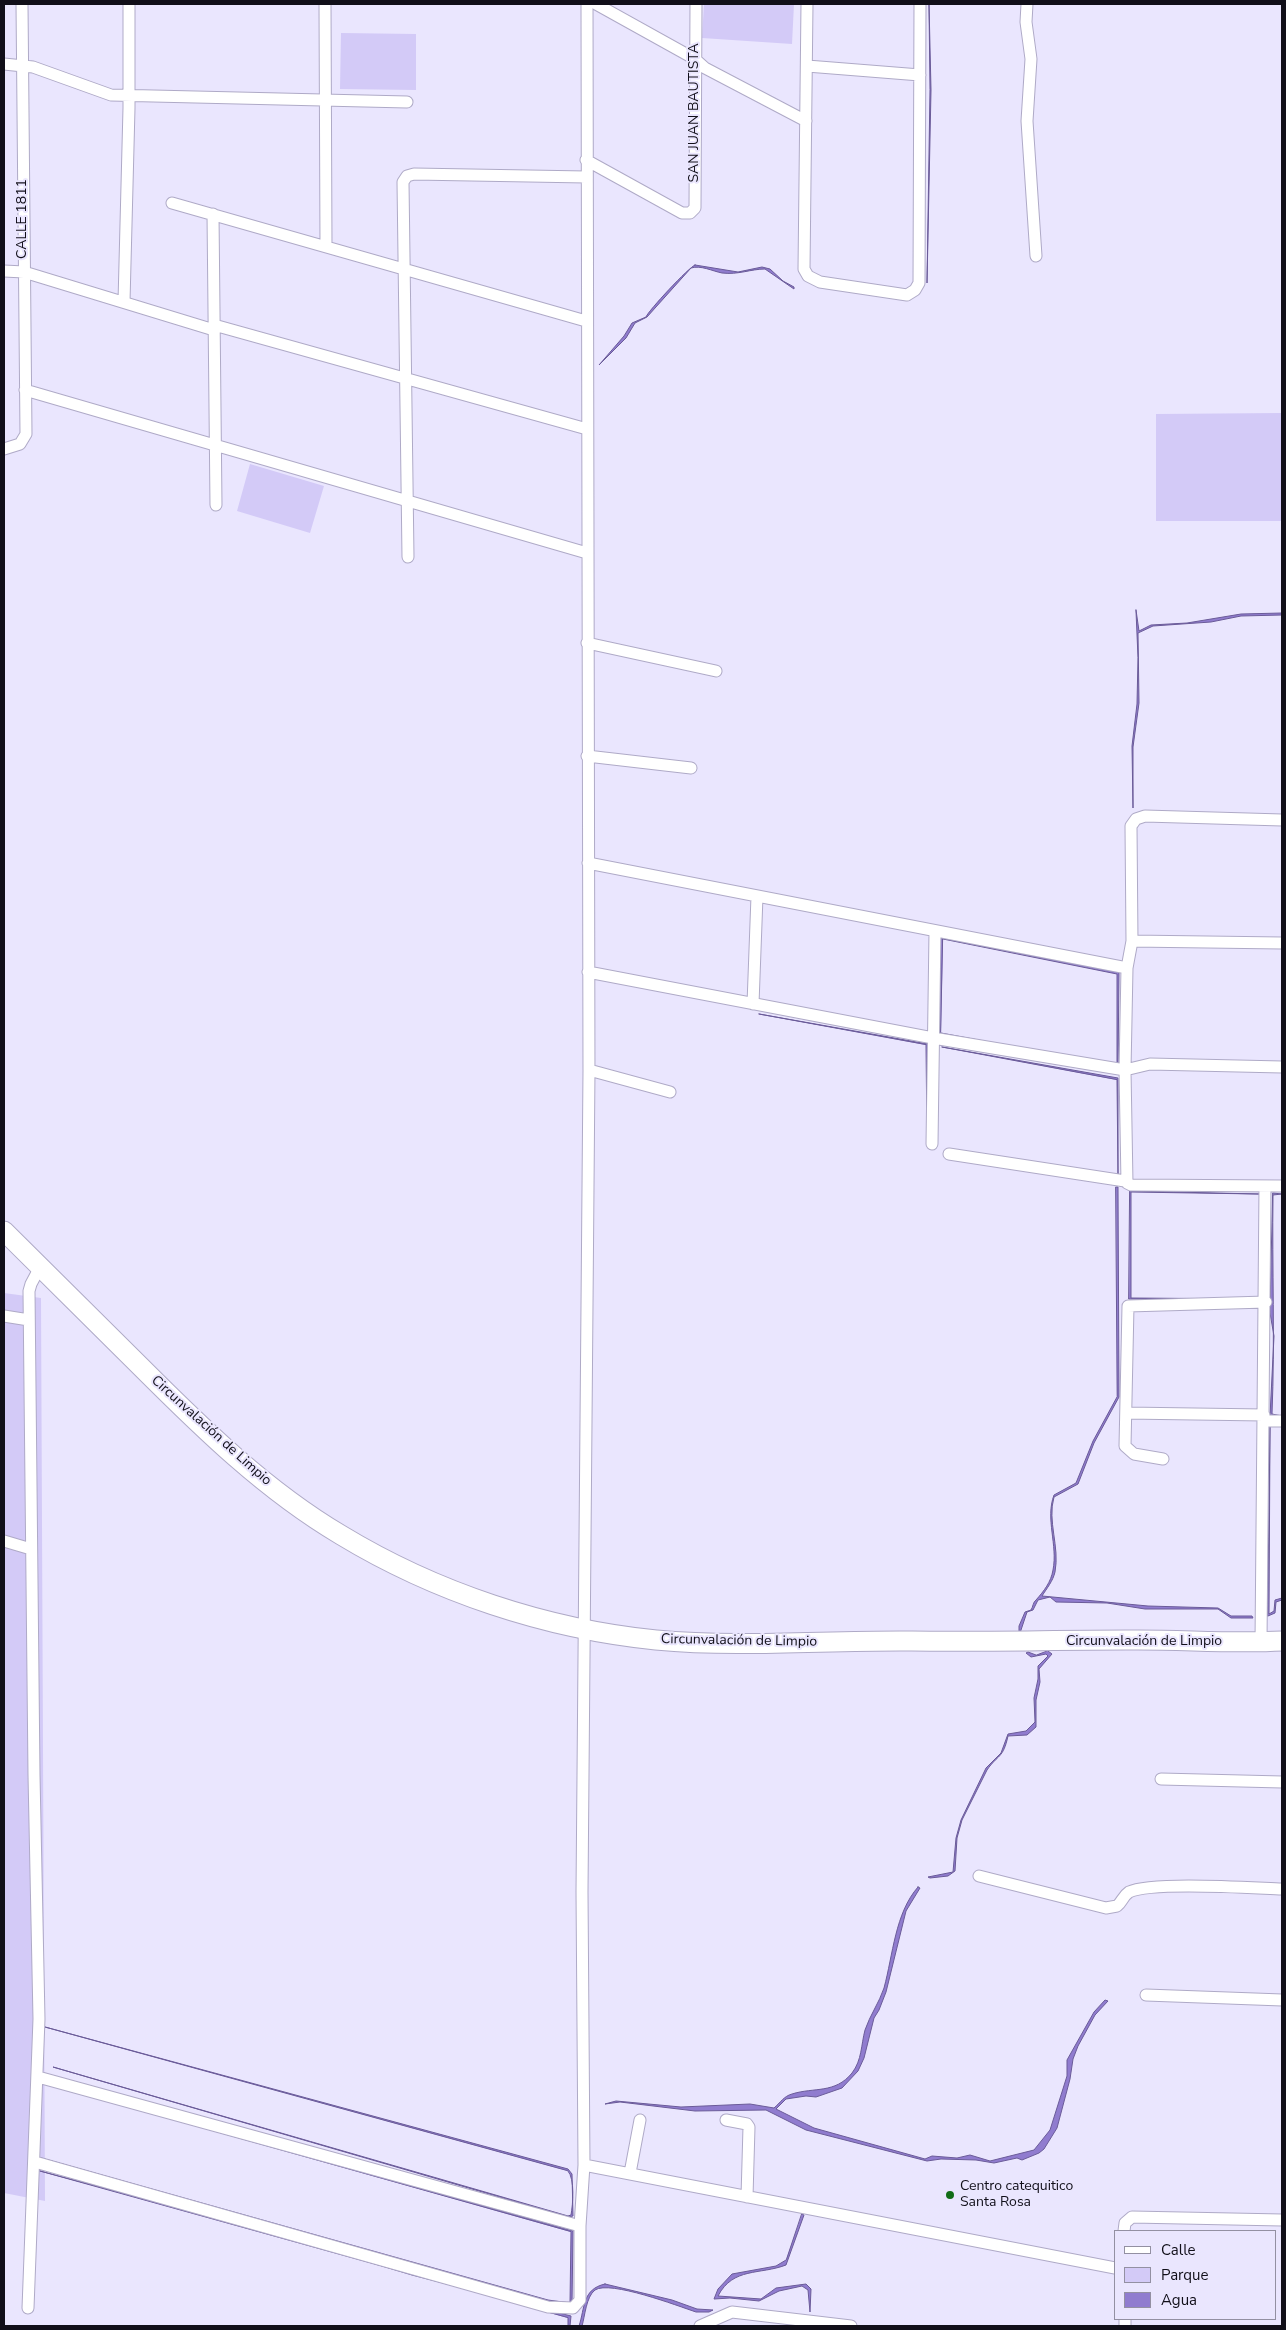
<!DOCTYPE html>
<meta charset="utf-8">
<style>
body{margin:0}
#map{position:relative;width:1286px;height:2330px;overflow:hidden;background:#eae6fe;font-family:"Nunito Sans",sans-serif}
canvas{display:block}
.frame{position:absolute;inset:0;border:5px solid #110f19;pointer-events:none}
.legend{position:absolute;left:1114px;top:2230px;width:162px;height:90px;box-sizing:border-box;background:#eae6fe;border:1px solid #9390a2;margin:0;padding:6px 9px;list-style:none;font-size:15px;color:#110f19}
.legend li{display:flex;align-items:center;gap:10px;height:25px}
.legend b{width:25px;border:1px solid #9390a2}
</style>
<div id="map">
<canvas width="1286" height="2330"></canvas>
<div class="frame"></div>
<ul class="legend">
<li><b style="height:6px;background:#fff"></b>Calle</li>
<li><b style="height:14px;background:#d3caf7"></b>Parque</li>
<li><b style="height:14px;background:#907ccf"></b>Agua</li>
</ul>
</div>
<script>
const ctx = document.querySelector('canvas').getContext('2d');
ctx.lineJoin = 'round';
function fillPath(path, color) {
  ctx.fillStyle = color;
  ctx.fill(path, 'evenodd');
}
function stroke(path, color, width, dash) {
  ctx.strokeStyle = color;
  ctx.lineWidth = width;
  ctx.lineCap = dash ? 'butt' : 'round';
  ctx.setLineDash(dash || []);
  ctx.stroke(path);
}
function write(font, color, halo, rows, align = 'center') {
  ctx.font = font + ' "Nunito Sans",sans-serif';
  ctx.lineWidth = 4;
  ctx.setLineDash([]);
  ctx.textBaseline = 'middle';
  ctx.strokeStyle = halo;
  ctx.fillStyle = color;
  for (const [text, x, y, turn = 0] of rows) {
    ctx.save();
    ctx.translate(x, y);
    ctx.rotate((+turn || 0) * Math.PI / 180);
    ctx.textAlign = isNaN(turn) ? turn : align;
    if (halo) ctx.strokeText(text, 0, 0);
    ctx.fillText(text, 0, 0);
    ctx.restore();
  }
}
fillPath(new Path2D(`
 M704 4H794L792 44 702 38Z
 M341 33 416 34V90L340 89Z
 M1282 413V521H1156V414Z
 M250 464 324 486 310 533 237 511Z
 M4 1293 41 1298 45 2201 4 2193Z`), '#d3caf7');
const water = new Path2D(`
 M929 4 931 90 927 283 930 90Z
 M695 265 738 272 762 267 770 269 783 281 794 287V289L765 269C751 269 738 275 722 273 712 271 701 265 691 268L647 317 635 323 626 338 599 365 624 336 632 323 646 317C648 311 689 267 695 265Z
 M1136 610 1139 631 1151 625 1187 623 1241 614 1282 613V615L1241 616 1211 622 1153 626 1138 633 1139 703 1133 747V808L1132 746 1137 704 1138 658Z
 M941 938 1119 972 1118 1067 939 1034ZM943 939 1117 974V1066L941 1033Z
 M759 1014 928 1044 927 1137 926 1045Z
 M942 1047 1118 1078V1174L1117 1080Z
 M1116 1187H1118L1119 1397 1094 1443 1078 1484 1054 1497C1047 1521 1060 1547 1055 1572 1053 1581 1047 1588 1042 1596L1148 1606 1218 1608 1231 1616H1252L1253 1618H1231L1218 1609H1145L1107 1603 1056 1602 1050 1597 1038 1600 1033 1610 1027 1612 1019 1636V1626L1025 1612 1031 1610C1033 1607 1033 1602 1036 1600 1044 1591 1051 1582 1053 1570 1058 1545 1045 1519 1054 1495L1076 1483 1093 1441 1117 1397Z
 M1130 1191 1259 1194 1131 1192V1298L1258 1299H1129Z
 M1273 1193 1282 1194 1273 1195C1272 1268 1275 1341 1272 1414L1282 1416H1270L1274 1336 1270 1313Z
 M1270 1427 1269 1614 1274 1611 1275 1600 1282 1598V1600L1276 1602 1275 1613 1268 1616Z
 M1048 1651 1052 1654 1039 1669 1040 1682 1036 1700V1727L1027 1735 1008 1736C1003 1759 998 1754 987 1770L962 1820 957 1838 955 1871 948 1876 930 1878 928 1877 953 1872 956 1838 961 1820 986 1768 1001 1753 1008 1734 1026 1731 1035 1722 1034 1698 1038 1679V1666L1048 1656 1046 1654 1031 1657 1026 1653 1028 1652 1036 1655Z
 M918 1887 920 1888 906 1911 886 1992 879 2010 874 2018 864 2058 858 2071 842 2088 816 2097 806 2096 786 2099 776 2109 814 2128 925 2159 932 2156 957 2158 970 2155 990 2161 1034 2150 1050 2130 1067 2076V2060L1094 2012 1105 2000 1108 2001 1095 2015 1078 2046 1073 2059 1070 2079 1057 2128 1044 2149 1039 2153 1022 2160 1017 2158 994 2163 976 2160 941 2159 927 2161 806 2130 766 2110 695 2111 620 2102 605 2104 616 2101 681 2107 750 2104 774 2108C780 2103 784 2096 792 2094 814 2087 835 2094 852 2073 862 2060 861 2045 865 2030 870 2015 879 2003 884 1988 893 1955 895 1913 918 1887Z
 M45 2027 568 2169 572 2174 573 2216 568 2217 53 2067 568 2216 571 2215C573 2204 575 2179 568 2171Z
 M44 2083 573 2231 572 2304 570 2305 547 2301 41 2158 548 2300 570 2303 571 2232Z
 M40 2171 273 2233 412 2275 571 2316 570 2326H568V2318Z
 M802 2214 804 2215 786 2265C760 2275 733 2267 718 2296L761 2299 776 2288 806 2284 811 2289 810 2312 808 2290 802 2286 779 2291 759 2301 730 2298 714 2299 718 2289 732 2274 776 2266 786 2260Z
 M605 2284 672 2300 697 2309 713 2310 709 2312H696C678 2306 610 2280 595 2290 586 2297 585 2316 582 2326H579C585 2308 582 2289 605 2284Z`);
fillPath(water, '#907ccf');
stroke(water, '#6a5b98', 1);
const minor = new Path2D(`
 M325 4 326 246
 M596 4 695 59 705 68 806 121
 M807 4 804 269 808 276 820 282 907 295 915 290 919 283 920 4
 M1027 4 1026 22 1031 59 1027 121 1036 256
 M4 64 33 67 111 95 407 102
 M807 66 920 75
 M586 160 682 213H690L695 208 696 4
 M172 203 586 321
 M213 214 216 505
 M4 271 24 272 214 330
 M124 302 129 108V4
 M214 325 587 429
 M25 390 587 553
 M4 449 20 444 26 434 22 4
 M408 557 403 182 407 176 414 174 586 177
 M587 643 716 671
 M587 756 691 768
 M1282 820 1145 816 1136 819 1131 826 1132 941 1127 968 1125 1070 1127 1183 1131 1185 1282 1186
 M588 863 1127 968
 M1132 941 1282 943
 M588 972 933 1038 1125 1070 1150 1064 1282 1067
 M753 1004 757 896
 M589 1070 670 1092
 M932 1144 935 931
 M949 1154 1125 1181
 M4 1316 29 1320
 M1126 1413 1264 1415
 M1263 1421H1282
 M1163 1459 1134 1454 1125 1446 1128 1306 1266 1302
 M4 1541 31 1549
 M1261 1642 1265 1186
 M1161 1779 1282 1782
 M979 1876 1106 1908 1117 1906C1122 1902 1123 1896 1129 1892 1151 1881 1253 1888 1282 1889
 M1146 1995 1282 2000
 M38 2077 580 2226
 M726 2120 747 2124 749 2127 747 2197
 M35 2162 548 2307 573 2308 580 2300V2226L584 2165 582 1891 589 1070 587 4
 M584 2165 1115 2268
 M630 2173 640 2120
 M1124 2231 1125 2223 1132 2217 1282 2220
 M28 2308 39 2019 34 1775 29 1291 31 1284 40 1267
 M700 2326 732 2312 851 2326
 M1125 2326V2319`);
const trunk = new Path2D(`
 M4 1231C49 1276 95 1321 140 1366 202 1428 265 1490 341 1535 435 1592 546 1629 656 1640 741 1648 827 1640 912 1641 984 1642 1054 1640 1126 1640 1178 1639 1230 1644 1282 1641`);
stroke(minor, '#afaac7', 13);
stroke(trunk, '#afaac7', 21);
stroke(minor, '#fff', 11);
stroke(trunk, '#fff', 19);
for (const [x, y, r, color] of [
 [950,2195,5,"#116c17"]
]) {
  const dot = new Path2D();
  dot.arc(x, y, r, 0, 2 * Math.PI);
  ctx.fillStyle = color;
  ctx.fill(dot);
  stroke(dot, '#eae6fe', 2);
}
write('14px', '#110f19', '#eae6fe', [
 ["SAN JUAN BAUTISTA",695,113,-90],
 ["CALLE 1811",23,219,-90],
 ["Circunvalación de Limpio",211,1431,42],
 ["Circunvalación de Limpio",739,1641,1],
 ["Circunvalación de Limpio",1144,1642]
]);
write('14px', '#110f19', '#eae6fe', [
 ["Centro catequitico",960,2187],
 ["Santa Rosa",960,2203]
], 'left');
</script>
